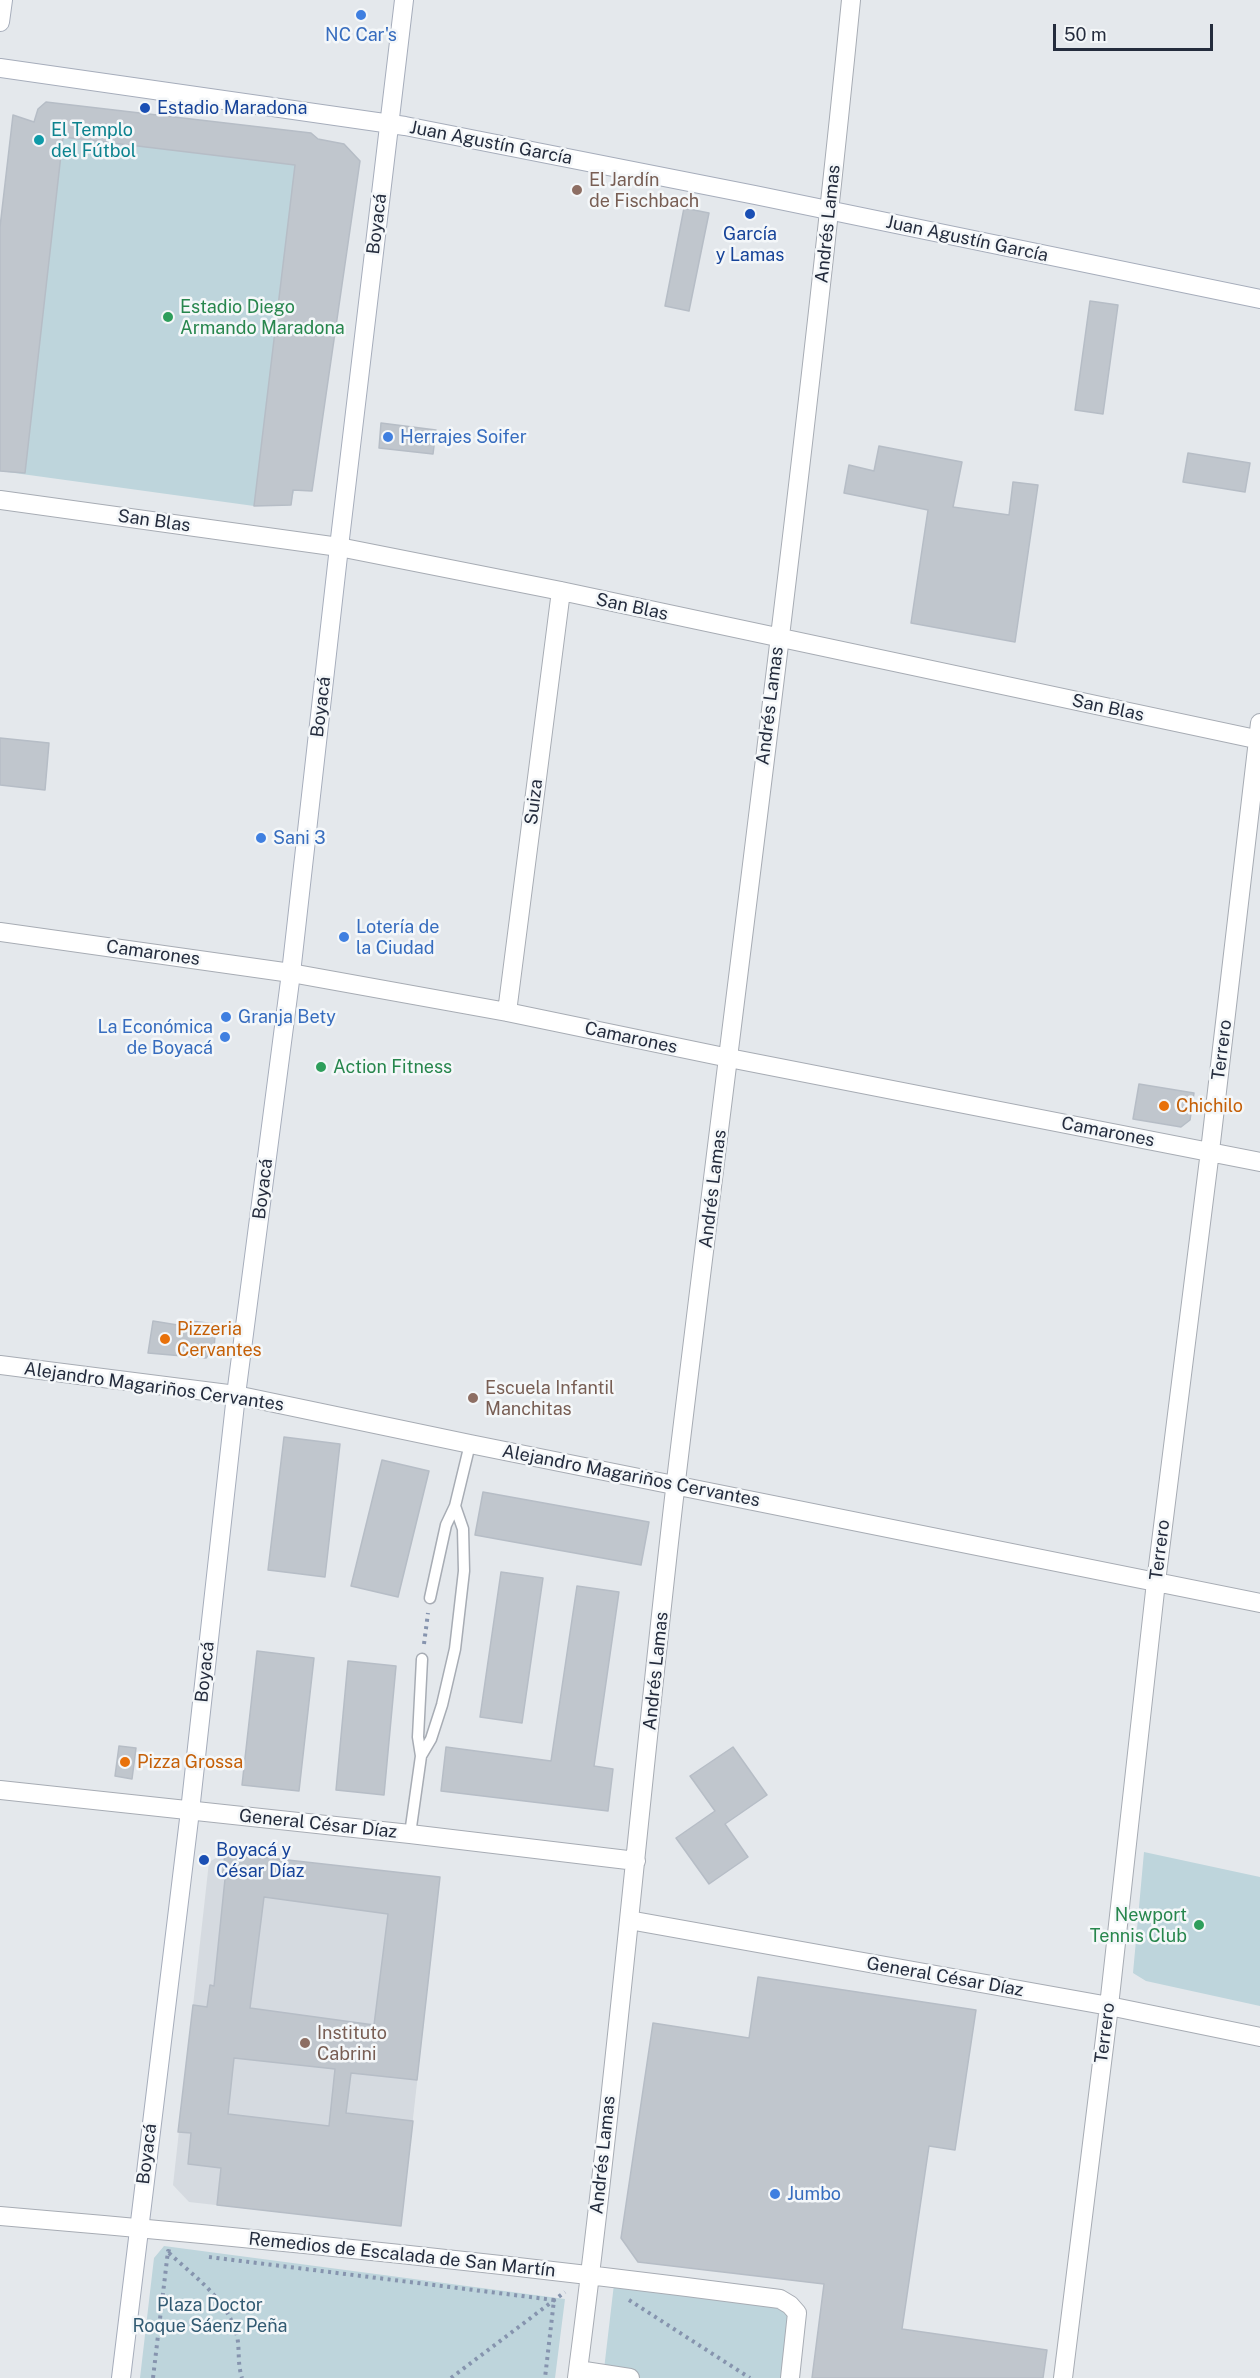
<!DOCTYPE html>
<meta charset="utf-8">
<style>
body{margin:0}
#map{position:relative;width:1260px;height:2378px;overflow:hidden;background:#e4e8ec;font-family:"Public Sans",sans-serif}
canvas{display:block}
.scale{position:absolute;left:1053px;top:24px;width:160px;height:27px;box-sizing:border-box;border:3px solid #242c3d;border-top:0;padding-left:8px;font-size:18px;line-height:21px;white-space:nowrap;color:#242c3d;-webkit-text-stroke:4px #f4f7f9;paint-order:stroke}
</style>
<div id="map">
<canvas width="1260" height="2378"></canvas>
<div class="scale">50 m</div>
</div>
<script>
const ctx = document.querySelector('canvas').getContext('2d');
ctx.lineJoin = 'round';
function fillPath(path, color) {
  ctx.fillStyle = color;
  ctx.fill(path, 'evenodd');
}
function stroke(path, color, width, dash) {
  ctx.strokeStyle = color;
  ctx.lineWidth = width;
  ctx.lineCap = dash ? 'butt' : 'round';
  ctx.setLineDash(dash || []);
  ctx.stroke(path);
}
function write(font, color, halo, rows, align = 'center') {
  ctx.font = font + ' "Public Sans",sans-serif';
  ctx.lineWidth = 5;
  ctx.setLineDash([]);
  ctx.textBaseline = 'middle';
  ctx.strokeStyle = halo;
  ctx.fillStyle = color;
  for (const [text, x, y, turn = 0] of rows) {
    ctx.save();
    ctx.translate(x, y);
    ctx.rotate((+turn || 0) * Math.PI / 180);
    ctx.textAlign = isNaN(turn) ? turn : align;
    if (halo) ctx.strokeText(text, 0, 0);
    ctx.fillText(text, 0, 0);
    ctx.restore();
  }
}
fillPath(new Path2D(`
 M225 1853 440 1877 401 2226 189 2202 173 2185 209 1862Z`), '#d5dae0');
fillPath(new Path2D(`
 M46 102 344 144 360 161 291 505 254 506 0 471V227L38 109Z
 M1144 1852 1260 1877V2006L1146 1981 1133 1973Z
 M164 2246 565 2299 555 2378H140L154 2258Z
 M614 2284 794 2306 786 2378H603Z`), '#bed5dc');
const building = new Path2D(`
 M46 102 311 133 318 139 344 144 360 161 312 491 293 490 291 505 254 506 295 165 63 137 25 473 0 471V227L13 115 34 122 38 109Z
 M684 208 709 213 689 311 665 306Z
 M1090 301 1118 305 1103 414 1075 410Z
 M381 423 436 430 433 454 379 448Z
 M879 446 962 462 953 507 1009 515 1013 482 1038 485 1015 642 911 623 928 510 844 493 849 465 874 471Z
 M1188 453 1250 463 1245 492 1183 482Z
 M0 738 49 743 45 790 0 785Z
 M1139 1084 1194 1093 1190 1120 1181 1127 1133 1119Z
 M153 1321 190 1327 191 1321 216 1324 214 1348 206 1358 148 1353Z
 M284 1437 340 1444 325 1577 268 1570Z
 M382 1460 429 1471 398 1597 351 1586Z
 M483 1492 649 1522 641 1565 475 1535Z
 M501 1572 543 1578 522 1723 480 1717Z
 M577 1586 619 1592 594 1766 613 1769 608 1811 441 1791 446 1747 551 1761Z
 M257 1651 314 1658 299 1791 242 1785Z
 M348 1661 396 1666 384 1795 336 1790Z
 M119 1746 136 1748 132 1779 115 1776Z
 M733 1747 767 1795 725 1824 748 1857 709 1884 676 1838 715 1811 690 1776Z
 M225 1853 440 1877 417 2080 351 2073 346 2113 413 2121 401 2226 217 2205 221 2168 188 2164 191 2133 178 2132 193 2005 207 2007 210 1985 214 1986 225 1879H222ZM264 1897 388 1914 374 2025 250 2008ZM234 2058 335 2069 329 2126 228 2114Z
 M758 1977 976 2010 955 2150 929 2146 902 2329 1047 2350 1043 2378H812L824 2284 638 2262 621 2238 653 2023 749 2038Z`);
fillPath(building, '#c0c6cd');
stroke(building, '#b6bdc6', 1.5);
const lane = new Path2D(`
 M430 1598 446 1525 455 1506
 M421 1756 418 1737 422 1659
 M410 1834 421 1756 431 1739 442 1705 455 1649 464 1571 463 1529 455 1506 470 1444`);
const street = new Path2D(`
 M0 500 339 547 561 591 1260 740
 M0 932 291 973 507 1012 729 1058 1260 1162
 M507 1012 561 591
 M0 1365 236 1395 470 1444 1260 1603
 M0 1790 410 1834 636 1861
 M629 1920 1109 2006 1260 2037
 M0 2216C261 2238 521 2265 780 2299L790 2305 797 2313 790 2378
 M578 2370 630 2378
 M577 2378C616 2080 641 1780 676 1481 735 988 802 495 851 0
 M1063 2378 1109 2006 1156 1582 1210 1151 1260 723`);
const secondary = new Path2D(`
 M0 22 3 0
 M0 68 405 126 755 195 1260 299
 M121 2378 190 1811 236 1395 291 973 339 547 404 0`);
stroke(lane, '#a7acb4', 13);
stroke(street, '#a7acb4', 20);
stroke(secondary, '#a6adbb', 20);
stroke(new Path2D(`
 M424 1644 428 1613
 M169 2253C195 2277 228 2300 237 2336 240 2350 237 2362 242 2378
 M209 2257 554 2300 545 2378
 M629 2300 750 2378
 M153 2378 168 2251 172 2252
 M451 2378 565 2292`), '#8694ae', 4, [3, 4.5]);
stroke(lane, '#fff', 10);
stroke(street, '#fff', 18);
stroke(secondary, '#fff', 18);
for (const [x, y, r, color] of [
 [361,15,6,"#3f7fe0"],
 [145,108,6,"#1a4fb4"],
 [39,140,6,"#0f9aa8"],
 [577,190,6,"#8d6e63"],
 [750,214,6,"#1a4fb4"],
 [168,317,6,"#2e9e5b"],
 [388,437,6,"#3f7fe0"],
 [261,838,6,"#3f7fe0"],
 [344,937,6,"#3f7fe0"],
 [226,1017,6,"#3f7fe0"],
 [225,1037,6,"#3f7fe0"],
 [321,1067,6,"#2e9e5b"],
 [1164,1106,6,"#e8710a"],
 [165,1339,6,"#e8710a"],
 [473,1398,6,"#8d6e63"],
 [125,1762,6,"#e8710a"],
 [204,1860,6,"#1a4fb4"],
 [1199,1925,6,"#2e9e5b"],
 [305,2043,6,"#8d6e63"],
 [775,2194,6,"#3f7fe0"]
]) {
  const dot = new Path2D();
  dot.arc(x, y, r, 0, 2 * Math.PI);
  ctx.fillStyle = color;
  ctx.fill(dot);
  stroke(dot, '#f4f7f9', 2);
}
write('18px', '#366cbe', '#f4f7f9', [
 ["NC Car's",361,35,"center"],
 ["Herrajes Soifer",400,437],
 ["Sani 3",273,838],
 ["Lotería de",356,927],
 ["la Ciudad",356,948],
 ["Granja Bety",238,1017],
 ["La Económica",213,1027,"right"],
 ["de Boyacá",213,1048,"right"],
 ["Jumbo",787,2194]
], 'left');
write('18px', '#164399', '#f4f7f9', [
 ["Estadio Maradona",157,108],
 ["García",750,234,"center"],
 ["y Lamas",750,255,"center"],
 ["Boyacá y",216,1850],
 ["César Díaz",216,1871]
], 'left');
write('18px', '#0d838f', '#f4f7f9', [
 ["El Templo",51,130],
 ["del Fútbol",51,151]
], 'left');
write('18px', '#242c3d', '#f4f7f9', [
 ["Juan Agustín García",491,143,11],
 ["Boyacá",377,224,-83],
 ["Andrés Lamas",828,224,-84],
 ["Juan Agustín García",967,239,12],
 ["San Blas",154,521,8],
 ["San Blas",632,607,12],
 ["Andrés Lamas",770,706,-83],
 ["Boyacá",321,707,-83],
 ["San Blas",1108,708,12],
 ["Suiza",534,802,-83],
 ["Camarones",153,953,8],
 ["Camarones",631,1038,12],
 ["Terrero",1222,1050,-83],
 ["Camarones",1108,1132,11],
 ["Boyacá",263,1189,-83],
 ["Andrés Lamas",713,1189,-83],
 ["Alejandro Magariños Cervantes",154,1387,8],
 ["Alejandro Magariños Cervantes",631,1476,11],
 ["Terrero",1160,1550,-83],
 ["Andrés Lamas",656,1671,-84],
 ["Boyacá",205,1672,-84],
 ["General César Díaz",318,1824,6],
 ["General César Díaz",945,1977,10],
 ["Terrero",1105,2033,-83],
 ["Boyacá",147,2154,-83],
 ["Andrés Lamas",603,2155,-84],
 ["Remedios de Escalada de San Martín",402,2255,6]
]);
write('18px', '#785e54', '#f4f7f9', [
 ["El Jardín",589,180],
 ["de Fischbach",589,201],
 ["Escuela Infantil",485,1388],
 ["Manchitas",485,1409],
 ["Instituto",317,2033],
 ["Cabrini",317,2054]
], 'left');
write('18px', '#27864d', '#f4f7f9', [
 ["Estadio Diego",180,307],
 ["Armando Maradona",180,328],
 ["Action Fitness",333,1067],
 ["Newport",1187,1915,"right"],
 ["Tennis Club",1187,1936,"right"]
], 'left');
write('18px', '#c56008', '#f4f7f9', [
 ["Chichilo",1176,1106],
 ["Pizzeria",177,1329],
 ["Cervantes",177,1350],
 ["Pizza Grossa",137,1762]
], 'left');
write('18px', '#315a72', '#f4f7f9', [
 ["Plaza Doctor",210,2305],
 ["Roque Sáenz Peña",210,2326]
]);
</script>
